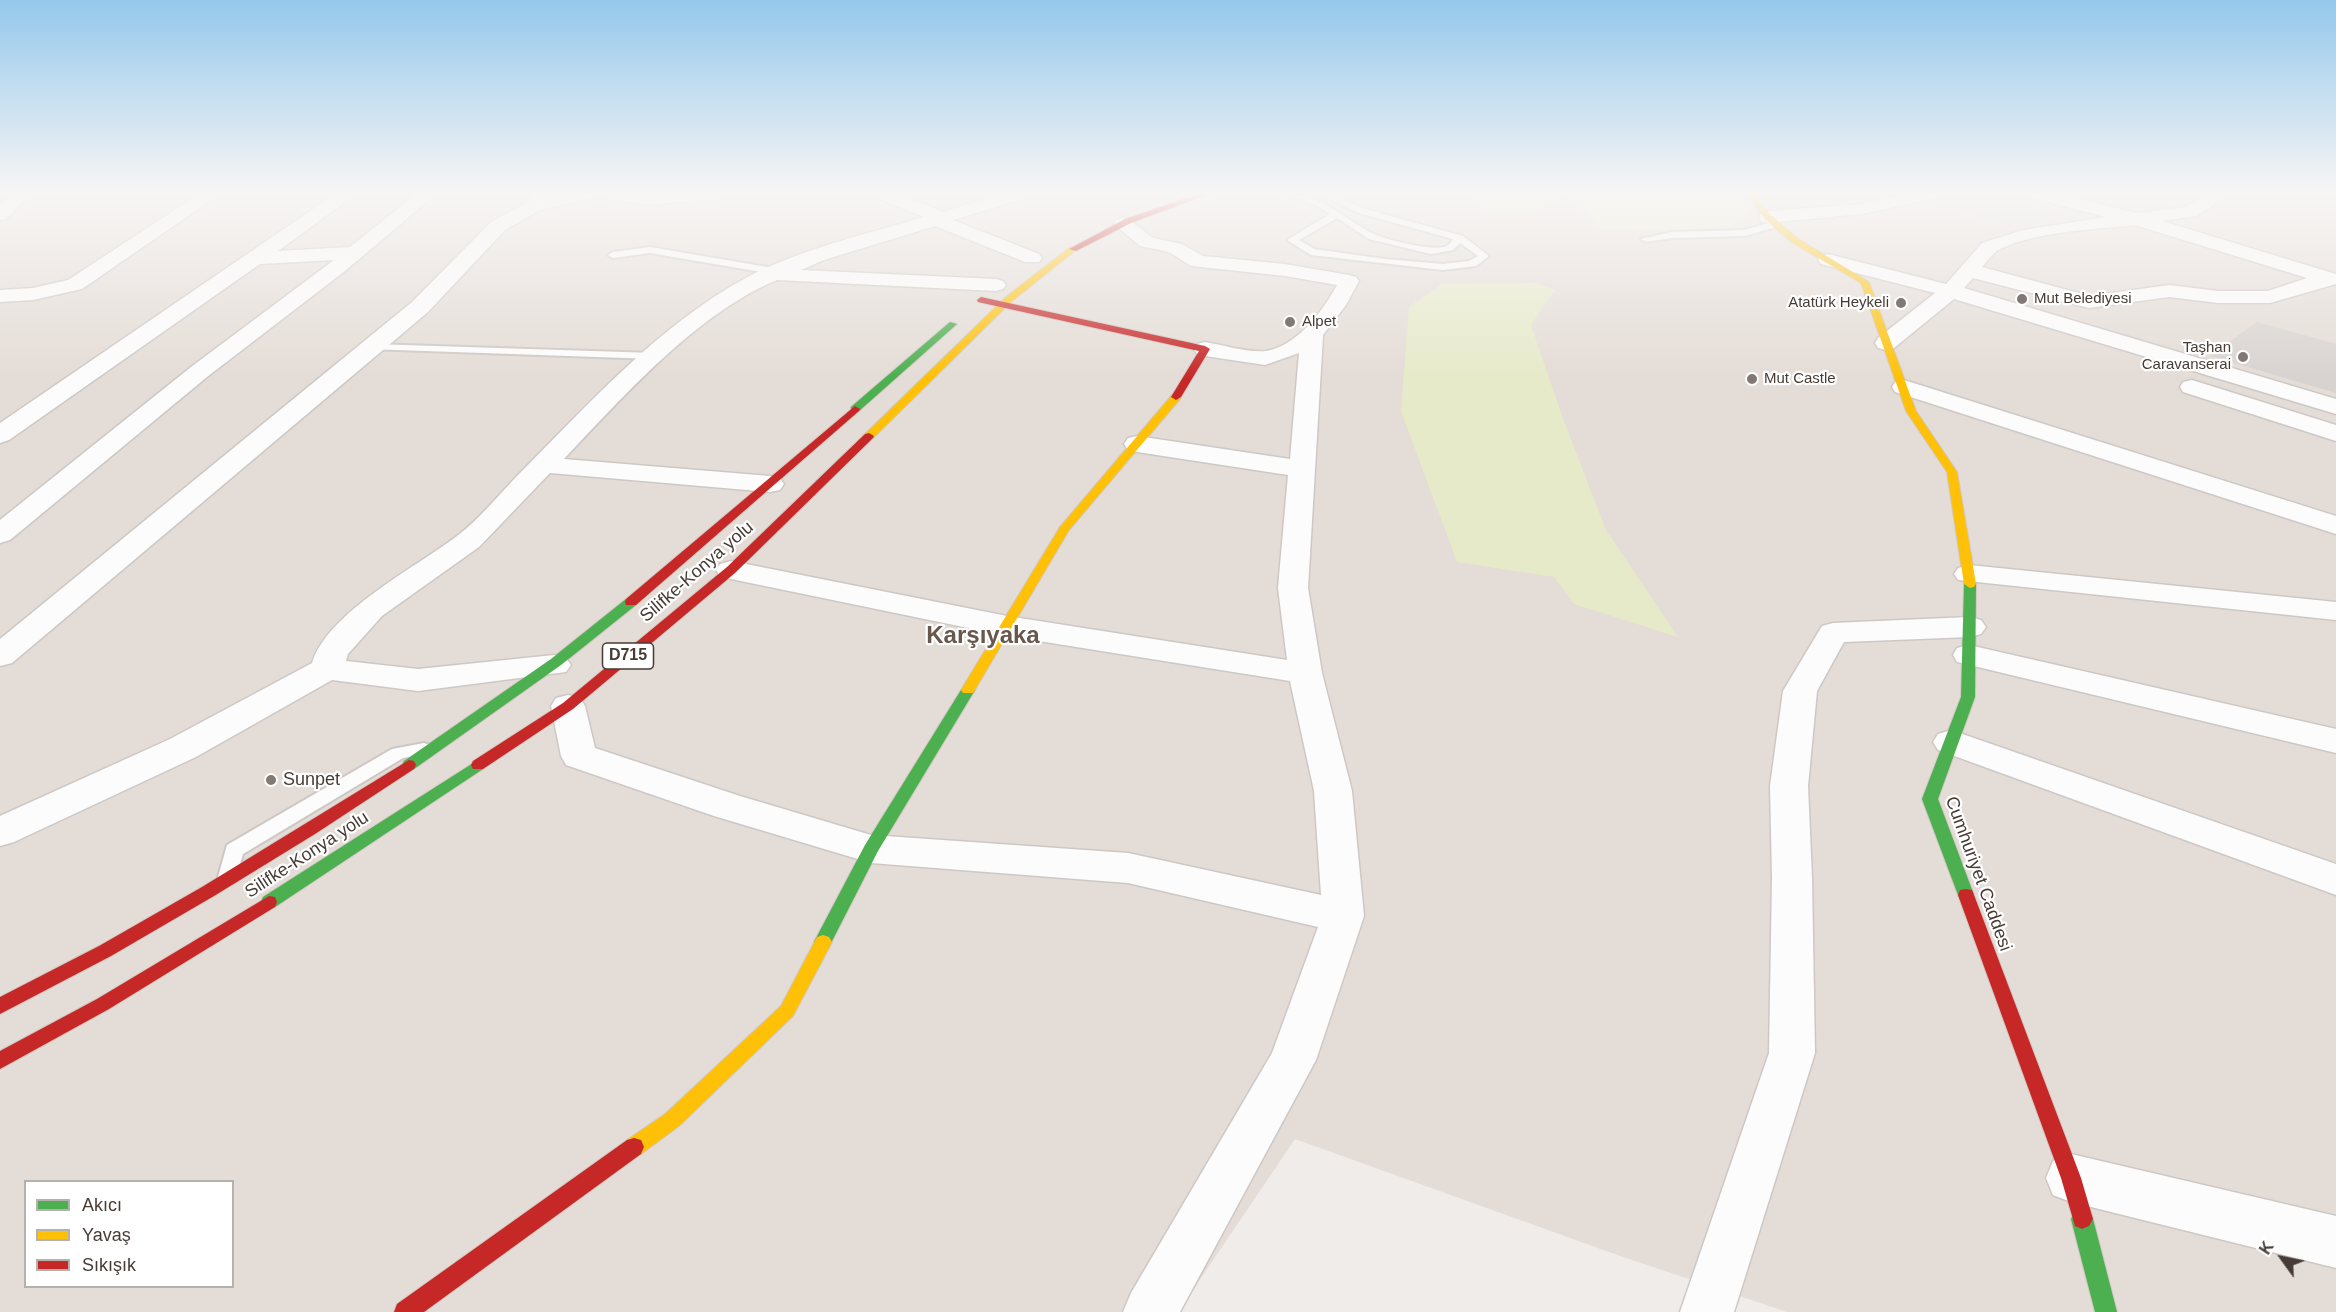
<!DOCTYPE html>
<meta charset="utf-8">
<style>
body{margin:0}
#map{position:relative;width:2336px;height:1312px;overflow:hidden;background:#f0ece9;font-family:Helvetica,sans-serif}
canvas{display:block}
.legend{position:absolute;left:24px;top:1180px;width:210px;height:108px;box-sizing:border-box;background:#fff;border:2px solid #b5b1ae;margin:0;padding:8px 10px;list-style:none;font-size:18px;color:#463b35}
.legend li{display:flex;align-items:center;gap:12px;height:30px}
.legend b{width:30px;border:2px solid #b5b1ae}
.north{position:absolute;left:2252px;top:1228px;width:60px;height:60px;-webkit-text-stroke:4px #fff;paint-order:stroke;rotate:303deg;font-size:16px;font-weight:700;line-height:24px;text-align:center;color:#463b35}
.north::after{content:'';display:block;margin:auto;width:21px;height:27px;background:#463b35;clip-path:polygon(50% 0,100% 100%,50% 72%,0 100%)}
</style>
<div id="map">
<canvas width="2336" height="1312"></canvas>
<ul class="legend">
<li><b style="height:8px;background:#4caf50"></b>Akıcı</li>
<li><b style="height:8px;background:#ffc107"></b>Yavaş</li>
<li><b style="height:8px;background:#c62828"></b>Sıkışık</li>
</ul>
<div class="north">K</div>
</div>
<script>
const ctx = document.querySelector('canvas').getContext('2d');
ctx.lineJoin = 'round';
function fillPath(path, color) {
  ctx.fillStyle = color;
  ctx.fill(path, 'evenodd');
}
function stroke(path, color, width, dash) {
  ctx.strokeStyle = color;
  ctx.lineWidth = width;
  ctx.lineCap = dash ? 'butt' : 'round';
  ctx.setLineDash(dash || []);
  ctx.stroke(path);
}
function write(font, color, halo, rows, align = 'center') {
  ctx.font = font + ' Helvetica,sans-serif';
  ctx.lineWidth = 4.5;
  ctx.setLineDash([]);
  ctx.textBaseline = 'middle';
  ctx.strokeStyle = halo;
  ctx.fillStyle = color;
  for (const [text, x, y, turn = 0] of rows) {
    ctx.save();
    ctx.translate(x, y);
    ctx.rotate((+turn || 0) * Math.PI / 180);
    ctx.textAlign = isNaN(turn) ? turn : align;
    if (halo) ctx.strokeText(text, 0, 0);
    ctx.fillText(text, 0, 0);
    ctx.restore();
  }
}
fillPath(new Path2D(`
 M0 194H2336V1312H1787L1623 1257 1295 1139 1178 1312H0ZM26 1182H232V1286H26Z`), '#e4dcd6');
fillPath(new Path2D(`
 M1469 194H1553L1561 203 1535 210 1491 216Z
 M1568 194H1737L1751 211 1726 232 1601 229Z
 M1536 283 1555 290 1531 325 1562 416 1606 530 1678 637 1574 604 1554 577 1457 562 1401 411 1409 307 1442 284Z`), '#e6eac9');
fillPath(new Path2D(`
 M1957 194H2029L2095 213 2012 228 1934 200Z`), '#e2ddda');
fillPath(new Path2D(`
 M2257 322 2336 344V393L2210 356Z`), '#d8d3d0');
const lane = new Path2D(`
 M1288 194C1323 194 1344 220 1374 234 1387 240 1434 252 1447 246 1450 244 1451 241 1453 239L1359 213 1319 194H1331L1365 209 1463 236 1489 256 1476 266 1443 270 1311 255 1287 240 1330 214 1317 206ZM1337 218 1369 239 1431 254 1453 250 1460 243 1478 256 1469 261 1443 264 1385 259 1314 249 1299 240Z
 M1776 221 1779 222V226L1745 236 1672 238 1646 242 1641 239 1672 232 1744 230Z
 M650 247 779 269 784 272 779 275 650 253 613 258 608 255 613 252Z
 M372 344 654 353 660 356 654 359 368 349V345Z
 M424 743 430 745 433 749 430 753 403 758 243 854 235 882 228 885 221 882 218 877 227 845 392 749Z`);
const street = new Path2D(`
 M12 194H31L6 219 0 220V205Z
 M199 194H220L82 289 33 300 0 302V290L33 288 68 280Z
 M335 194H356L278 251 350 247 416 194H436L345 271 207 377 10 540 0 543V520L191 367 334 260 260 264 9 440 0 443V423Z
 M533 194H551L549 198 564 194H727L724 198 718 199 646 205 596 197 540 210 505 230 428 312 12 663 0 666V639L412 302 491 222 528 202Z
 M874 194H899L943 212 1000 194H1028L1025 198 953 220 1039 254 1042 258 1039 262H1025L935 226 824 260 801 270 996 279 1003 281 1006 285 1003 289 996 291 777 280C697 313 623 397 564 459L770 476 780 478 784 484 780 490 770 492 550 473 479 547 382 616 348 654 346 661 418 669 554 655 566 658 571 665 566 672 418 691 332 680 196 757 14 842 0 846V816L170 739 312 663C328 612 415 568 457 536 480 519 500 493 521 472 588 405 659 325 744 279 799 249 864 235 924 217L877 198Z
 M1905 194H1940L1937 198 1861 214 1768 223 1761 221 1759 217 1761 213 1768 211 1861 204Z
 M2030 194H2061L2136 213 2186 207 2207 194H2229L2197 216 2162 221 2336 274V284L2270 303H2218L2169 297 2089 308 1973 278 1964 288 2336 399V414L1954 299 1894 348 1886 350 1878 348 1875 343 1878 338 1935 293 1821 264 1818 260 1821 256 1828 254 1946 284 1982 243 2023 230 2106 217 2033 198ZM2135 225 2307 278 2268 291H2218L2169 285 2090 296 1982 267C1987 262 1992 254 1998 250 2036 231 2093 230 2135 225Z
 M1123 218 1130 220 1153 238 1182 244 1203 256 1285 264 1349 275 1356 277 1359 281 1346 305 1323 335 1308 588 1322 673 1352 791 1364 916 1316 1060 1180 1312H1123L1131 1293 1272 1053 1318 927 1128 883 871 863 714 816 566 765 561 756 551 706 556 698 568 695 580 698 585 706 595 748 740 796 871 835 1128 853 1321 895 1314 791 1290 681 1007 636 731 579 720 576 716 570 720 564 731 561 1007 616 1287 660 1278 588 1288 475 1137 452 1128 450 1124 444 1128 438 1137 436 1290 459 1299 353 1265 365 1205 356 1197 354 1194 349 1197 344 1205 342C1224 345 1247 353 1266 351 1297 346 1323 311 1337 285L1285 276 1191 266 1169 252 1140 246 1114 224 1116 220Z
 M1904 380 2336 516V534L1895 392 1892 387 1895 382Z
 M2192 380 2336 425V441L2183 392 2180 387 2183 382Z
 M1969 565 2336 602V620L1958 580 1954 574 1958 568Z
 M1970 617 1981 620 1986 627 1981 634 1970 637 1844 642 1817 691 1808 786 1812 878 1815 1053 1734 1312H1680L1769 1053 1772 878 1770 786 1783 691 1822 626 1833 623Z
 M1969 645 2336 729V753L1957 662 1953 655 1957 648Z
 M1951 730 2336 864V895L1938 750 1933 742 1938 734Z
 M2071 1154 2336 1216V1268L2071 1202 2053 1195 2046 1178 2053 1161Z`);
const fast = new Path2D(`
 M950 322 957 324 859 411H851V407Z
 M1970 580 1976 584 1975 697 1938 799 1974 895 1972 900 1966 901 1960 900 1958 895 1922 799 1961 697 1964 584Z
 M631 598 637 602 636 605 561 665 414 769H404L402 765 404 761 551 659 626 599Z
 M968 686 975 690 878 851 829 947 823 949 817 947 814 942 865 845 961 690Z
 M478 760 483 761 485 765 483 769 275 907 269 908 263 907 261 902 263 897Z
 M2082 1209 2089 1212 2093 1219 2117 1312H2095L2071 1219 2075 1212Z`);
const slow = new Path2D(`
 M1746 194H1753L1771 215 1797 238 1869 282 1916 411 1957 472 1976 584 1974 587 1970 588 1964 584 1947 472 1906 411 1861 283 1791 242 1765 219Z
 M1070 247 1077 249 1012 301 873 438H865V434L1006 297Z
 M1176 394 1181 397 1180 399 1069 530 973 693H963L961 690 1060 527 1172 395Z
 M823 935 829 937 832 942 793 1016 679 1126 641 1154 634 1156 627 1154 624 1147 627 1140 665 1114 781 1006 817 937Z`);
const jam = new Path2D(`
 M1198 194H1209L1131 223 1076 251 1069 249 1125 219Z
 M981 297 1205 346 1210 349 1181 397 1176 400 1171 397 1199 351 978 302 977 300Z
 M855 406 860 409 859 411 636 605H626L625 602 626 599Z
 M869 433 874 436 873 438 735 573 573 709 483 769H473L471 765 473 761 563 703 727 567 865 434Z
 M409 760 414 761 416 765 414 769 315 834 214 896 111 956 0 1014V997L99 946 202 887Z
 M1966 889 1972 890 1974 895 2081 1178 2093 1219 2089 1226 2082 1229 2075 1226 2061 1178 1958 895 1960 890Z
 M269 896 275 897 277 902 275 907 109 1009 0 1069V1051L97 999Z
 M634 1138 641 1140 644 1147 641 1154 424 1312H394L397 1304 627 1140Z`);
stroke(lane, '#cdc8c5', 4);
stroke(street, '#cdc8c5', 3);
stroke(fast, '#d1c8c1', 2);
stroke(slow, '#d1c8c1', 2);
stroke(jam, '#d1c8c1', 2);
fillPath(lane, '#fdfcfc');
fillPath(street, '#fdfcfc');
fillPath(fast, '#4caf50');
fillPath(slow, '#ffc107');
fillPath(jam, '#c62828');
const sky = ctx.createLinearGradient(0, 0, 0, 378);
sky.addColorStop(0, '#95c8eb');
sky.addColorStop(0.51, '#f8f6f5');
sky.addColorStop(1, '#f8f6f500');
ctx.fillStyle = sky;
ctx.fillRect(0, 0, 2336, 378);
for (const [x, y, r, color] of [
 [2022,299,6,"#827974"],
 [1901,303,6,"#827974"],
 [1290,322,6,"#827974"],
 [2243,357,6,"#827974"],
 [1752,379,6,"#827974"],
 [271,780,6,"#827974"]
]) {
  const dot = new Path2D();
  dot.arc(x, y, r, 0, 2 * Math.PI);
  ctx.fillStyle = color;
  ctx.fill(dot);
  stroke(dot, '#fff', 2);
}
write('15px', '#463b35', '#fff', [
 ["Mut Belediyesi",2034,299],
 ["Atatürk Heykeli",1889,303,"right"],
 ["Alpet",1302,322],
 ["Taşhan",2231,348,"right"],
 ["Caravanserai",2231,365,"right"],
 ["Mut Castle",1764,379]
], 'left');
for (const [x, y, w] of [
 [628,656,51]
]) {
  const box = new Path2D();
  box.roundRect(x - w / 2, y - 13, w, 26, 4.5);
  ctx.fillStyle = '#fff';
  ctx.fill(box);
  stroke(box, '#463b35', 1.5);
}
write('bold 16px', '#463b35', null, [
 ["D715",628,656]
]);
write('18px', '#463b35', '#fff', [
 ["Silifke-Konya yolu",697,572,-41],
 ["Silifke-Konya yolu",307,855,-33],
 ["Cumhuriyet Caddesi",1978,874,70]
]);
write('18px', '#463b35', '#fff', [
 ["Sunpet",283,780]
], 'left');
write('bold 24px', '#69564c', '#fff', [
 ["Karşıyaka",983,636]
]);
</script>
